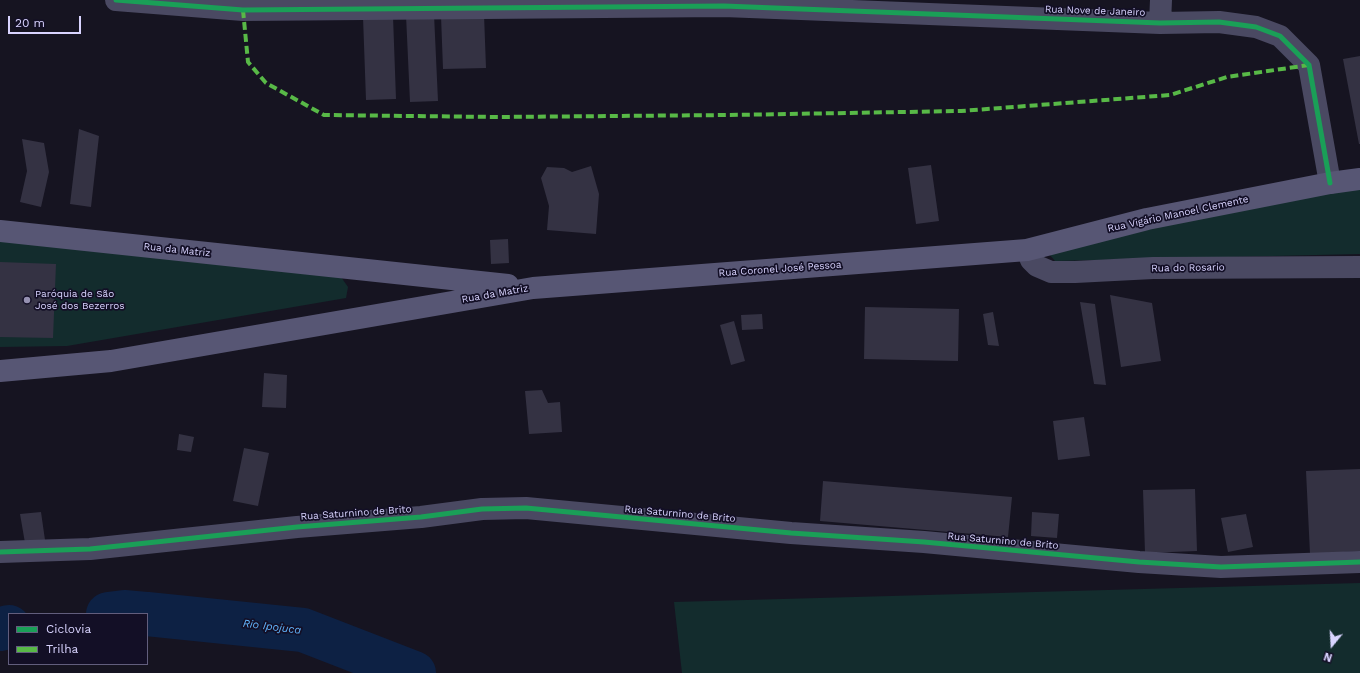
<!DOCTYPE html>
<meta charset="utf-8">
<style>
body{margin:0}
#map{position:relative;width:1360px;height:673px;overflow:hidden;background:#161421;font-family:"Work Sans",sans-serif}
canvas{display:block}
.legend{position:absolute;left:8px;top:613px;width:140px;height:52px;box-sizing:border-box;background:#130f26;border:1px solid #625e7d;margin:0;padding:5px 7px;list-style:none;font-size:12px;color:#d9d4ff}
.legend li{display:flex;align-items:center;gap:8px;height:20px}
.legend b{width:20px;border:1px solid #625e7d}
.north{position:absolute;left:1312px;top:625px;width:40px;height:40px;-webkit-text-stroke:3px #130f26;paint-order:stroke;rotate:198deg;font-size:11px;font-weight:700;line-height:16px;text-align:center;color:#d9d4ff}
.north::after{content:'';display:block;margin:auto;width:14px;height:18px;background:#d9d4ff;clip-path:polygon(50% 0,100% 100%,50% 72%,0 100%)}
.scale{position:absolute;left:8px;top:16px;width:73px;height:18px;box-sizing:border-box;border:2px solid #d9d4ff;border-top:0;padding-left:5px;font-size:12px;line-height:14px;white-space:nowrap;color:#d9d4ff;-webkit-text-stroke:3px #130f26;paint-order:stroke}
</style>
<div id="map">
<canvas width="1360" height="673"></canvas>
<ul class="legend">
<li><b style="height:5px;background:#1a9f57"></b>Ciclovia</li>
<li><b style="height:5px;background:#58b947"></b>Trilha</li>
</ul>
<div class="north">N</div>
<div class="scale">20 m</div>
</div>
<script>
const ctx = document.querySelector('canvas').getContext('2d');
ctx.lineJoin = 'round';
function fillPath(path, color) {
  ctx.fillStyle = color;
  ctx.fill(path, 'evenodd');
}
function stroke(path, color, width, dash) {
  ctx.strokeStyle = color;
  ctx.lineWidth = width;
  ctx.lineCap = dash ? 'butt' : 'round';
  ctx.setLineDash(dash || []);
  ctx.stroke(path);
}
function write(font, color, halo, rows, align = 'center') {
  ctx.font = font + ' "Work Sans",sans-serif';
  ctx.lineWidth = 3.5;
  ctx.setLineDash([]);
  ctx.textBaseline = 'middle';
  ctx.strokeStyle = halo;
  ctx.fillStyle = color;
  for (const [text, x, y, turn = 0] of rows) {
    ctx.save();
    ctx.translate(x, y);
    ctx.rotate((+turn || 0) * Math.PI / 180);
    ctx.textAlign = isNaN(turn) ? turn : align;
    if (halo) ctx.strokeText(text, 0, 0);
    ctx.fillText(text, 0, 0);
    ctx.restore();
  }
}
fillPath(new Path2D(`
 M1360 181V254L1055 261 1049 254 1052 246Z
 M0 235 341 277 348 287 346 298 67 346 0 347Z
 M1360 583V673H682L674 602Z`), '#132c2d');
stroke(new Path2D(`
 M108 614 124 612 146 614
 M147 614 303 630 414 673
 M0 629 9 627`), '#0d2144', 44);
fillPath(new Path2D(`
 M434 14 438 101 410 102 406 15Z
 M484 14 486 68 443 69 441 16Z
 M393 16 396 99 366 100 363 17Z
 M1360 56V144H1359L1343 59Z
 M79 129 99 136 91 207 70 204Z
 M22 139 44 143 49 172 41 207 20 202 27 171Z
 M931 165 939 221 916 224 908 168Z
 M591 166 599 194 596 234 547 230 549 206 541 178 547 167 564 168 572 172Z
 M508 239 509 263 491 264 490 240Z
 M0 262 56 264 53 338 0 337Z
 M1110 295 1152 303 1161 361 1121 367Z
 M1080 302 1095 304 1106 385 1094 384Z
 M865 307 959 309 958 361 864 359Z
 M993 312 999 346 988 345 983 314Z
 M762 314 763 329 742 330 741 315Z
 M734 321 745 361 731 365 720 325Z
 M264 373 287 375 286 408 262 407Z
 M542 390 548 403 560 402 562 432 529 434 525 391Z
 M1084 417 1090 456 1058 460 1053 421Z
 M179 434 194 437 191 452 177 450Z
 M244 448 269 453 258 506 233 501Z
 M1360 469V551L1310 554 1306 471Z
 M823 481 1012 497 1008 537 820 521Z
 M1195 489 1197 551 1145 553 1143 490Z
 M41 512 45 540 25 543 20 514Z
 M1032 512 1059 514 1057 538 1031 536Z
 M1246 514 1253 547 1228 552 1221 518Z`), '#343243');
stroke(new Path2D(`
 M116 0 243 10 724 6 1160 23 1219 22 1256 27 1280 36 1309 65 1330 183
 M1160 23 1161 0
 M1027 250 1031 260 1037 266 1051 272H1075L1153 268 1360 267
 M0 552 90 549 297 527 421 517 482 509 526 508 791 533 924 542 1139 562 1221 567 1360 562`), '#4a4962', 22);
stroke(new Path2D(`
 M0 231 508 285
 M0 371 111 361 533 288 1027 250 1147 219 1330 183 1360 179`), '#575674', 22);
stroke(new Path2D(`
 M243 10 248 62 266 83 324 115 498 117 730 115 961 111 1170 95 1227 77 1309 65`), '#58b947', 4, [8, 4]);
stroke(new Path2D(`
 M116 0 243 10 724 6 1160 23 1219 22 1256 27 1280 36 1309 65 1330 183
 M0 552 90 549 297 527 421 517 482 509 526 508 791 533 924 542 1139 562 1221 567 1360 562`), '#1a9f57', 5);
for (const [x, y, r, color] of [
 [27,300,4,"#9591b1"]
]) {
  const dot = new Path2D();
  dot.arc(x, y, r, 0, 2 * Math.PI);
  ctx.fillStyle = color;
  ctx.fill(dot);
  stroke(dot, '#130f26', 1.5);
}
write('10px', '#d9d4ff', '#130f26', [
 ["Rua Nove de Janeiro",1095,11,2],
 ["Rua Vigário Manoel Clemente",1178,214,-12],
 ["Rua da Matriz",177,250,6],
 ["Rua do Rosario",1188,268,-1],
 ["Rua Coronel José Pessoa",780,269,-4],
 ["Rua da Matriz",495,294,-10],
 ["Rua Saturnino de Brito",356,513,-4],
 ["Rua Saturnino de Brito",680,514,5],
 ["Rua Saturnino de Brito",1003,541,5]
]);
write('10px', '#d9d4ff', '#130f26', [
 ["Paróquia de São",35,294],
 ["José dos Bezerros",35,306]
], 'left');
write('italic 11px', '#62b6ff', '#130f26', [
 ["Rio Ipojuca",272,627,7]
]);
</script>
